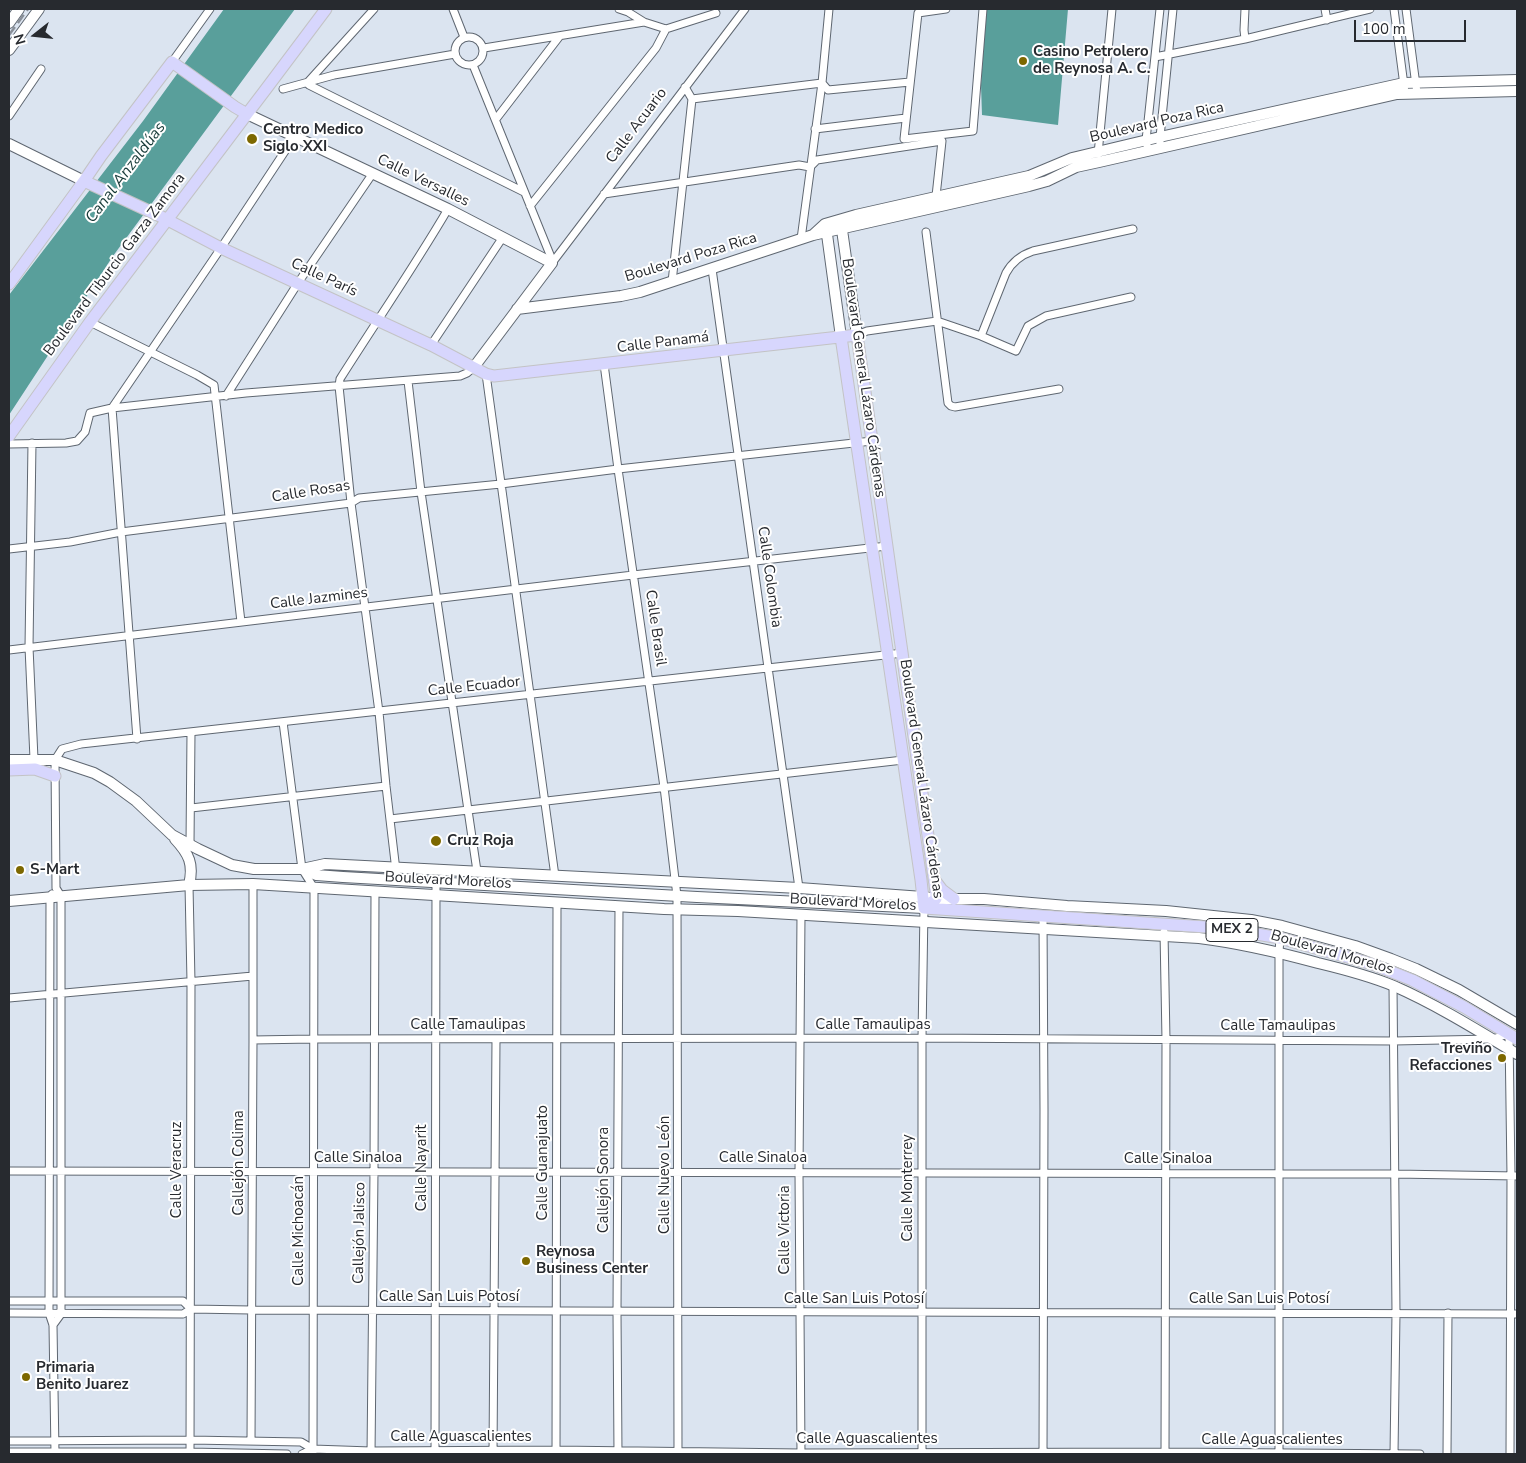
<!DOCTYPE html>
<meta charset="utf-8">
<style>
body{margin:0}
#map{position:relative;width:1526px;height:1463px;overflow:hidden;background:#dbe4f0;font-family:"Nunito Sans",sans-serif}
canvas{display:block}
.frame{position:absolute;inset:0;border:10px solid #272a2f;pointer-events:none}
.north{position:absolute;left:10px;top:10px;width:50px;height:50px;-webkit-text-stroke:4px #fff;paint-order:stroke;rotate:254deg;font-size:14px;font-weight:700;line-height:20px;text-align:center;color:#272a2f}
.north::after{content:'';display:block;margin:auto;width:18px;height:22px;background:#272a2f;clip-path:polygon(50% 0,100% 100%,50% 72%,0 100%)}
.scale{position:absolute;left:1354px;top:20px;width:112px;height:22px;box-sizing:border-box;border:2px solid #272a2f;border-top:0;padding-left:6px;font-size:15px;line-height:18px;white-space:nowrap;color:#272a2f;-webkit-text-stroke:4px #fff;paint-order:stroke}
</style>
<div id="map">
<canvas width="1526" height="1463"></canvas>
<div class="frame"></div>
<div class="north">N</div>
<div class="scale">100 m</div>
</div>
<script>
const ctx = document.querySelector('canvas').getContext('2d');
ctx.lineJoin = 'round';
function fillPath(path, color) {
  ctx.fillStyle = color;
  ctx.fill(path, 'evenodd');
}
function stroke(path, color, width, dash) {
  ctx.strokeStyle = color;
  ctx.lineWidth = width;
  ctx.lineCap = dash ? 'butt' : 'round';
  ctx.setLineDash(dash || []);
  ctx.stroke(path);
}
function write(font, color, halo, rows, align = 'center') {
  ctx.font = font + ' "Nunito Sans",sans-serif';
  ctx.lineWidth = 4;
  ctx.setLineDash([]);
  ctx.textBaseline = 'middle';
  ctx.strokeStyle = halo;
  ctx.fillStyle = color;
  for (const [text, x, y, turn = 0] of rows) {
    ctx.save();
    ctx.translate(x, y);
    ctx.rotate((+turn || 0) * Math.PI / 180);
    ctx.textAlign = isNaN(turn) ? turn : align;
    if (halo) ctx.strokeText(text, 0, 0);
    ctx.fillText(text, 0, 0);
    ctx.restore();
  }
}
fillPath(new Path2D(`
 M224 9H295L113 256 9 415V295L143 121Z
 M986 9H1068L1058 125 982 115 981 85Z`), '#599f9b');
const street = new Path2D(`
 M374 9 307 83 309 85 325 93 524 192
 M453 9 464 37
 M619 9 628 12 644 22
 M946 9 918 13 904 139 973 131 983 9
 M1245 9 1244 30 1245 39
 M1325 9 1327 20
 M1394 9 1405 93
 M1406 9 1417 93
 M455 51a14 14 0 1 1 28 0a14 14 0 1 1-28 0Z
 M484 48 644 22 666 29 716 13
 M1155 57 1245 39 1370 9
 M172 62 210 9
 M473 65 553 262
 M283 89 334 75 455 54
 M692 99 822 83 828 90 910 82
 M9 116 41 69
 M496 119 559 37
 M815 129 906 118
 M1160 148V137L1173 9
 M1148 150 1146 140 1160 9
 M1098 154 1112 9
 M604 194 799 165 810 167 817 160 942 141 936 196
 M530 206 656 48 666 29
 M926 232 948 403 951 406 955 407 1059 389
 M801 239 822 83 829 9
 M552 263 745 9
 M712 269 799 888
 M672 282 692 99 685 87
 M90 322 197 375 214 385 241 622
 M857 335 867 331 937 321 981 336 1016 351 1028 326 1046 316 1131 297
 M981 336 1006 273C1012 262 1021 255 1033 251L1133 229
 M431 345 503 237
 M604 364 618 469 664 787 677 896 678 1454
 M486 374 555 876
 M408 381 421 492 477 871
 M226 396 298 283 373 173
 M112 408 137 739
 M112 408 221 248 295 136
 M32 443 29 647 34 759
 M9 444 66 443 77 441 85 432 90 413 112 408 246 393 460 376 467 373 474 367
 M9 549 70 542 121 532 351 503 359 498 501 484 618 469 872 441
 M9 650 633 575 887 546
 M283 722 302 869 314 888 313 1452
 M191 808 386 786
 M390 819 903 760
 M190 844 191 733
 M397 879 386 786 379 712 351 503 339 386 340 379C376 322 414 267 448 209
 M189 885 191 982 190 1454
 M52 894 50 897 49 1313 53 1325 55 1454
 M1043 916 1044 1110 1043 1454
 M1164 932 1166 1040 1165 1454
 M1393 986 1396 1313 1394 1454
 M9 998 253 976
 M253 1040 313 1039 922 1038 1394 1041 1492 1039 1509 1034 1511 1176 1510 1454
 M9 1171 1395 1174 1517 1176
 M9 1301H183L191 1309
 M9 1313 183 1314 191 1309 251 1310 1517 1314
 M53 1325 61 1314V896L56 888 55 760 62 749 81 744 903 653
 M9 1441 191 1440 301 1442 313 1449
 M251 1441 253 1040V884
 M9 1452H190L287 1454
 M302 1454 313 1449 371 1451 556 1450 801 1453 1165 1452 1420 1454
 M371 1454 374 1171 375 892
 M435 1454 436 882
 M493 1454 496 1039
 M556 1454 557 902
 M618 1454 617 1312 619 906
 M801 1454 799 1172 801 915
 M922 1454V1038L924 908
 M1279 1454V952L1280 938
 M1447 1454 1448 1313`);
const secondary = new Path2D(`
 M9 23 19 9
 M9 50 39 9
 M247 114 448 209 552 263 474 367
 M9 144 84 181
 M841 223 857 335
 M826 227 841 337
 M813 235 825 224 856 215 1029 176 1072 158 1160 137 1404 83 1517 80
 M517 309 621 296 640 292 813 235 1029 186 1047 181 1076 167 1099 162 1397 94 1517 91
 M9 760H55L94 773 110 782 136 801 172 835 198 849 232 865 254 869H302L316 875 343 877 697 897 924 908
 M175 839C189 854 194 864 189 885
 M302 869 325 864 799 888 923 897 936 899H984L1067 906 1166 911 1251 920 1282 926 1355 946 1391 959 1416 969 1459 990 1517 1024
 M9 901 189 885 253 884 664 909 738 911 1199 938C1240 943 1278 952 1318 963 1343 969 1370 976 1394 986 1437 1005 1477 1030 1517 1054`);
const primary = new Path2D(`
 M84 181 162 217 221 248 431 345 486 374 494 376 857 335 936 892V899L924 908
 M9 284 84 181 101 156 172 62 235 107 247 114
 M841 337 921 880 924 908
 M9 436 90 322 247 114 266 89 326 9
 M9 770 35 769 55 776
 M936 882 942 890 954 899
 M924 908 1221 928 1280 938 1372 964 1412 980 1464 1007 1517 1039`);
stroke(street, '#5f6771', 9);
stroke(secondary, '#5f6771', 12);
stroke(primary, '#c3c3c5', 13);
stroke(street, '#fff', 7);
stroke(secondary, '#fff', 10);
stroke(primary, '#d7d6fd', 11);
stroke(new Path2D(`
 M9 35 28 9`), '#898f98', 2.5, [10, 5]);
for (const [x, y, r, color] of [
 [1023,61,5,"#7d6800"],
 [252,139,6,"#7d6800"],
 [436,841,6,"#7d6800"],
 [20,870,5,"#7d6800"],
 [1502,1058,5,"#7d6800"],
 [526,1261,5,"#7d6800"],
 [26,1377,5,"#7d6800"]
]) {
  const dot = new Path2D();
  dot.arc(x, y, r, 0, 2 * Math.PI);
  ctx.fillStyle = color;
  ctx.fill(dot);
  stroke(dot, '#fff', 2);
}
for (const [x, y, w] of [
 [1232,930,52]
]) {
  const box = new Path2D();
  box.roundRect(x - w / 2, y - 11.5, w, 23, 4);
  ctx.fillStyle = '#fff';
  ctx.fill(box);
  stroke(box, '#272a2f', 1);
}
write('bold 14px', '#272a2f', null, [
 ["MEX 2",1232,930]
]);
write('bold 15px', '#272a2f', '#fff', [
 ["Casino Petrolero",1033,52],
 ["de Reynosa A. C.",1033,69],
 ["Centro Medico",263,130],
 ["Siglo XXI",263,147],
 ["Cruz Roja",447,841],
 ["S-Mart",30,870],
 ["Treviño",1492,1049,"right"],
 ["Refacciones",1492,1066,"right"],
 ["Reynosa",536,1252],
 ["Business Center",536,1269],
 ["Primaria",36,1368],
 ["Benito Juarez",36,1385]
], 'left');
write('15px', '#272a2f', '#fff', [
 ["Boulevard Poza Rica",1157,123,-13],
 ["Calle Acuario",637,126,-53],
 ["Calle Versalles",423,181,26],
 ["Boulevard Poza Rica",691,258,-17],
 ["Boulevard Tiburcio Garza Zamora",115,265,-53],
 ["Calle París",324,278,25],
 ["Calle Panamá",663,343,-7],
 ["Boulevard General Lázaro Cárdenas",863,378,82],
 ["Calle Rosas",311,492,-9],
 ["Calle Colombia",769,577,82],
 ["Calle Jazmines",319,599,-7],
 ["Calle Brasil",655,628,82],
 ["Calle Ecuador",474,687,-6],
 ["Boulevard General Lázaro Cárdenas",921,779,82],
 ["Boulevard Morelos",448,881,3],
 ["Boulevard Morelos",853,903,3],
 ["Boulevard Morelos",1332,953,16],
 ["Calle Tamaulipas",468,1025],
 ["Calle Tamaulipas",873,1025],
 ["Calle Tamaulipas",1278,1026],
 ["Calle Sinaloa",358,1158],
 ["Calle Sinaloa",763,1158],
 ["Calle Sinaloa",1168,1159],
 ["Callejón Colima",239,1163,-90],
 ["Calle Guanajuato",543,1163,-90],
 ["Calle Nayarit",422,1168,-90],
 ["Calle Veracruz",177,1170,-90],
 ["Calle Nuevo León",665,1175,-90],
 ["Callejón Sonora",604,1180,-90],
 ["Calle Monterrey",908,1188,-90],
 ["Calle Victoria",785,1230,-90],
 ["Calle Michoacán",299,1231,-90],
 ["Callejón Jalisco",360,1233,-89],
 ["Calle San Luis Potosí",449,1297],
 ["Calle San Luis Potosí",854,1299],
 ["Calle San Luis Potosí",1259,1299],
 ["Calle Aguascalientes",461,1437],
 ["Calle Aguascalientes",867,1439],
 ["Calle Aguascalientes",1272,1440]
]);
write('italic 16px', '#183b39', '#fff', [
 ["Canal Anzaldúas",126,173,-53]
]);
</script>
